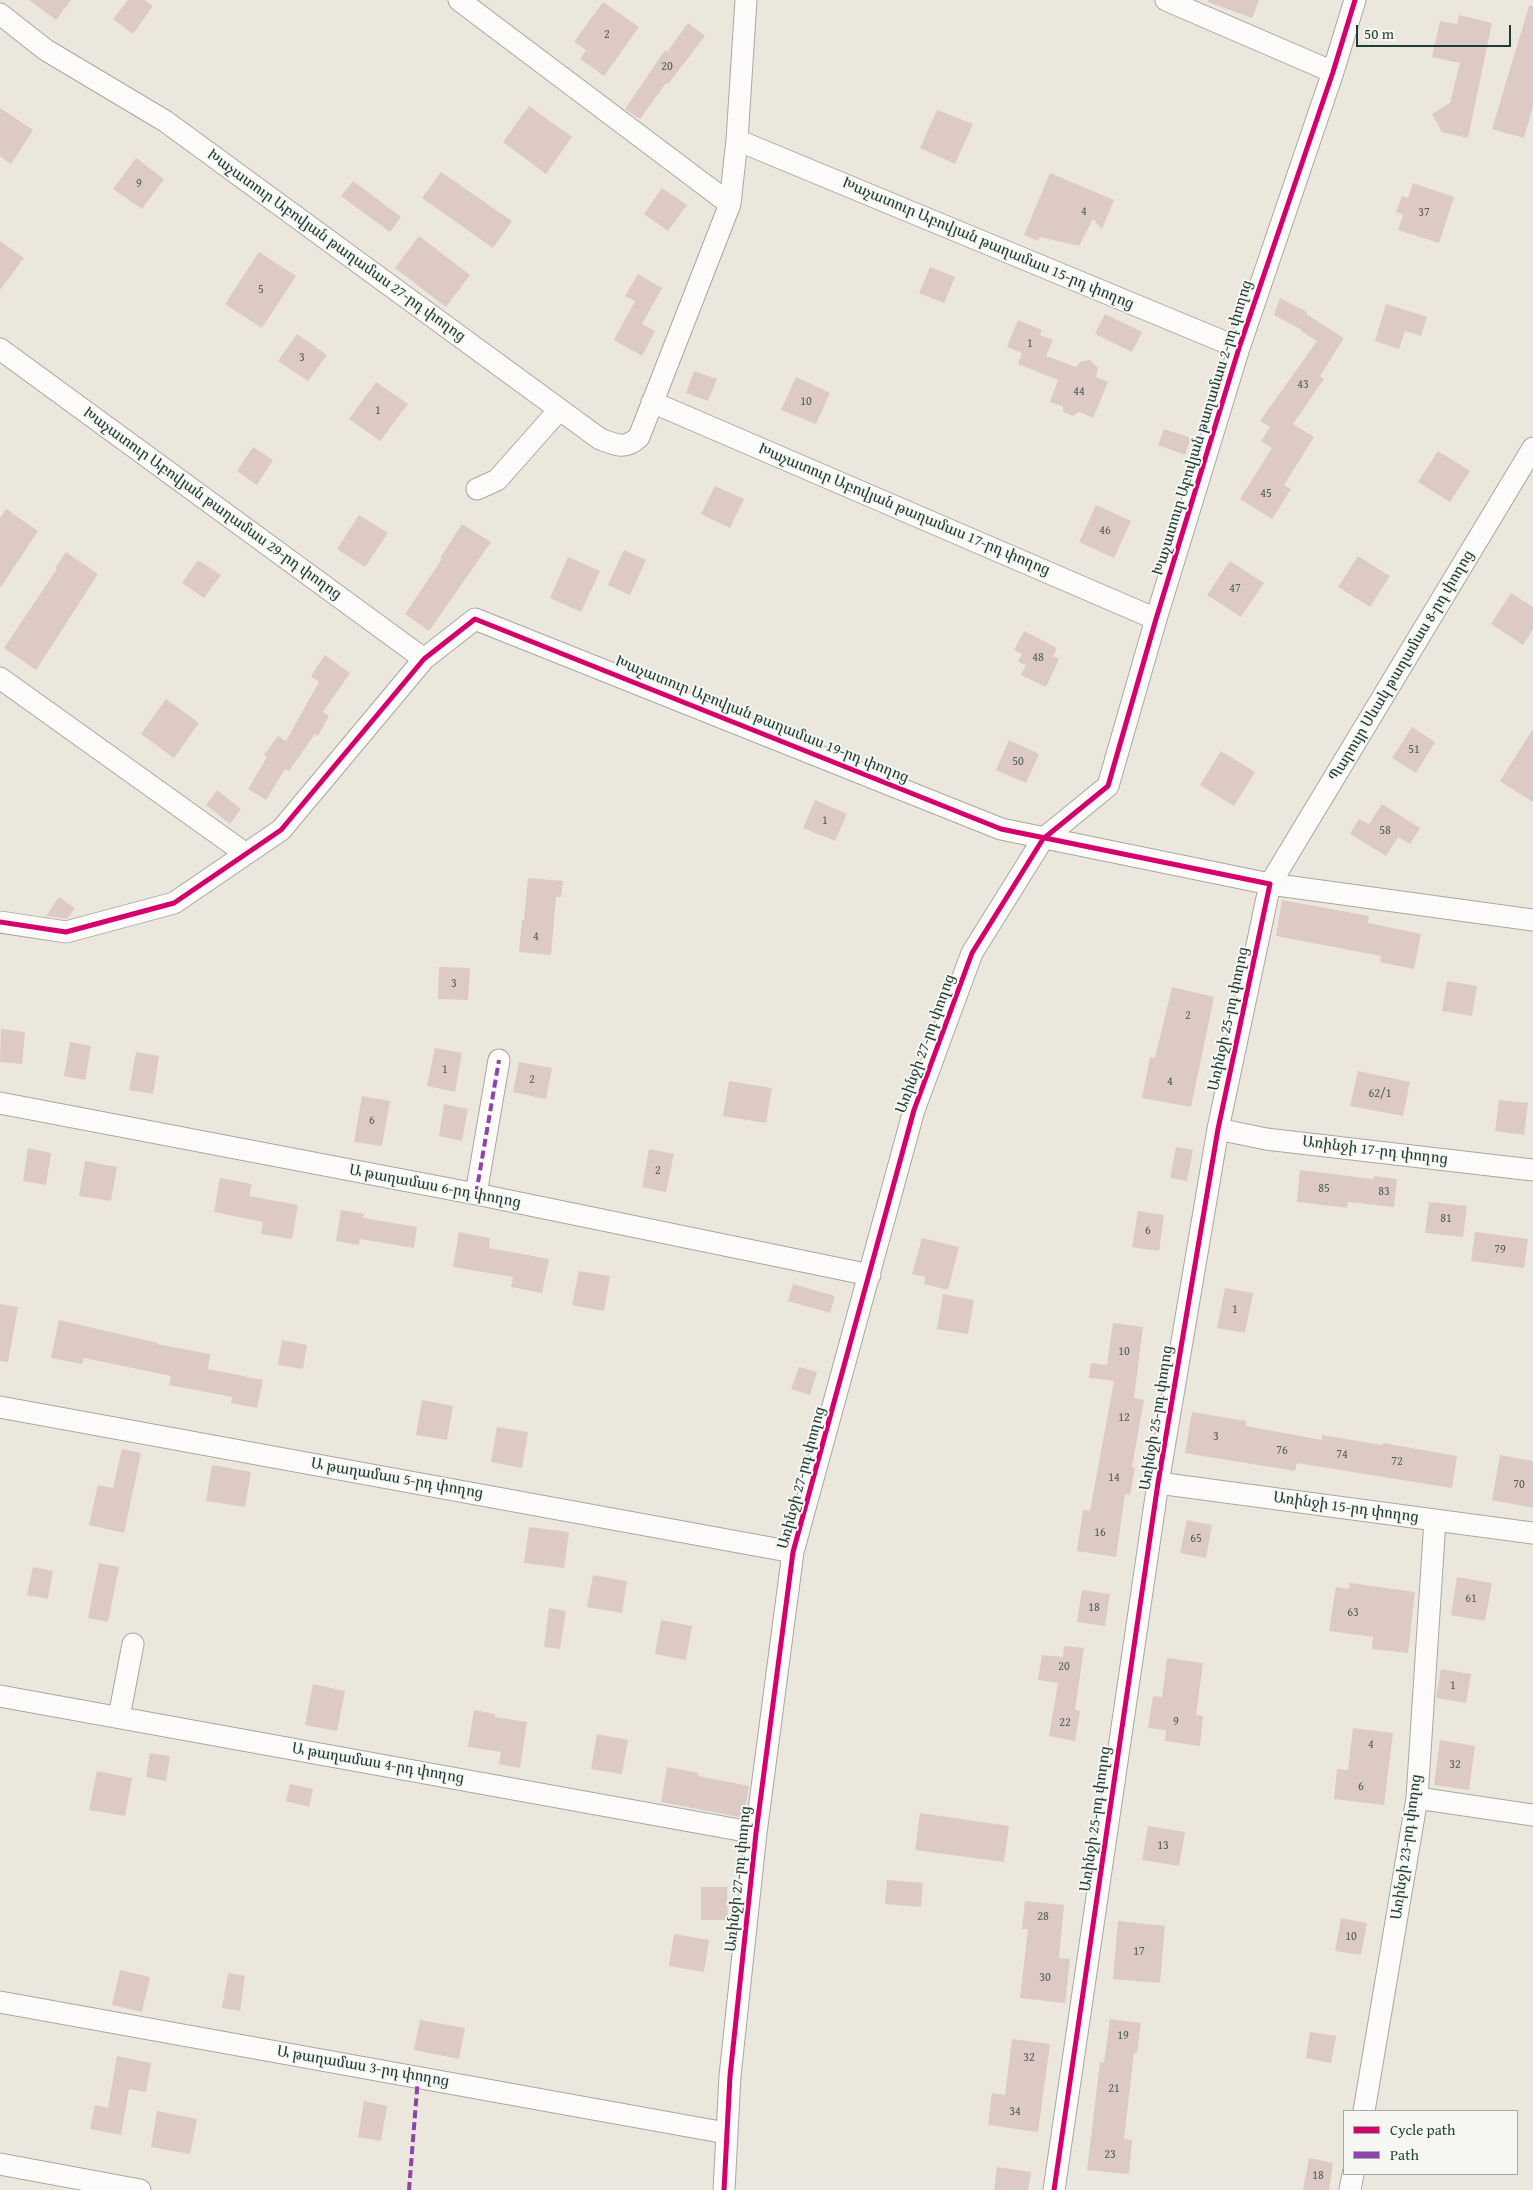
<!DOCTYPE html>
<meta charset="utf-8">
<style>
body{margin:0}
#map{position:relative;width:1533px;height:2190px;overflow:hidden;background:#ece7dd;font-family:"Gentium Book Plus",serif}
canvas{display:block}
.legend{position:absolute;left:1343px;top:2110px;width:175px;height:65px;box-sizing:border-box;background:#f6f6f2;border:1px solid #a0aca6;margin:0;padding:6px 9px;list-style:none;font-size:15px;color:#1f3d34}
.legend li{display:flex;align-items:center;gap:10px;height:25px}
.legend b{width:25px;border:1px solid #a0aca6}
.scale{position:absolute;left:1356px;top:25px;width:155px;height:22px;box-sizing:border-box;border:2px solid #1f3d34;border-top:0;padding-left:6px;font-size:15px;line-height:18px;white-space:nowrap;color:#1f3d34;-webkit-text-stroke:4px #f6f6f2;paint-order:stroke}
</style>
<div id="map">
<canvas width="1533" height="2190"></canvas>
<ul class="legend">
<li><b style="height:6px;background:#d6006c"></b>Cycle path</li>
<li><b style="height:6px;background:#8e44ad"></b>Path</li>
</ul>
<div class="scale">50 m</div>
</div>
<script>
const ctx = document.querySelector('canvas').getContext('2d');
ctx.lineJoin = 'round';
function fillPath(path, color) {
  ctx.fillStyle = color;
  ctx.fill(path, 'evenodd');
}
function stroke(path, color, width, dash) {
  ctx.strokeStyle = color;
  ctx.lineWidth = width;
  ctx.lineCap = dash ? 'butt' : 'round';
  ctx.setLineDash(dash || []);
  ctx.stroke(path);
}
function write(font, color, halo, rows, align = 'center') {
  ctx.font = font + ' "Gentium Book Plus","Noto Serif Armenian",serif';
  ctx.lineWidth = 4;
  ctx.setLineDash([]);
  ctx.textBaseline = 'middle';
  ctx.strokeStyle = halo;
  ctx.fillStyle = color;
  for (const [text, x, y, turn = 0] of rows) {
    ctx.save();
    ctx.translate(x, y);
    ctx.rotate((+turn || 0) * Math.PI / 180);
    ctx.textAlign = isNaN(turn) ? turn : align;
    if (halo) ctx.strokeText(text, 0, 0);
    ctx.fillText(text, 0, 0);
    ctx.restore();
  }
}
fillPath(new Path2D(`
 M29 0H71L56 20Z
 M128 0H145L153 6 133 34 113 19Z
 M1208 0H1259L1252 18 1208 2Z
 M603 2 639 27 604 76 580 59 586 50 574 42Z
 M1529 6H1533V106L1524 138 1492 129Z
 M1459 15 1492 23 1468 138 1442 132 1432 114 1450 103 1460 63 1432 57 1440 21 1457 24Z
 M688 23 705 36 668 84 666 83 640 119 625 109 665 50 667 52Z
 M529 106 572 137 546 174 503 142Z
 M0 108 33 130 11 164 0 156Z
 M937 110 973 124 955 164 920 148Z
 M136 158 164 179 142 209 113 189Z
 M441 172 512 221 493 248 422 198Z
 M1050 173 1114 200 1102 229 1093 219 1079 246 1040 237 1038 241 1024 235Z
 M353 181 401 217 390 232 341 196Z
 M1413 183 1454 197 1439 243 1398 230 1403 215 1396 212 1402 196 1408 198Z
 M662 188 687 205 668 231 644 214Z
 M419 236 470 275 446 307 395 268Z
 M0 241 24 258 0 290Z
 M259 252 296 276 262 328 225 304Z
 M930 267 955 277 944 303 919 293Z
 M638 274 662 288 642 324 655 331 642 356 614 340 635 301 625 296Z
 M1280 298 1307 312 1306 314 1344 338 1320 376 1324 379 1293 424 1314 437 1284 485 1291 489 1272 519 1240 499 1272 448 1261 441 1270 427 1260 421 1317 341 1301 331 1302 330 1274 315Z
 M1386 304 1427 317 1421 336 1405 331 1399 349 1375 341Z
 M1105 314 1142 332 1132 352 1095 334Z
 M1018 320 1042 330 1040 335 1053 340 1046 356 1076 367 1080 362 1090 360 1098 368 1096 377 1108 382 1093 418 1079 412 1073 416 1063 412V406L1050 402 1058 380 1018 364 1022 353 1007 347Z
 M297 334 327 355 308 381 278 361Z
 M694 371 717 379 708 401 686 393Z
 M796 377 830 393 816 424 781 410Z
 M376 382 408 404 380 441 349 419Z
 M1164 429 1191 438 1185 455 1158 445Z
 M253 447 273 460 257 485 237 471Z
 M1438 451 1470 471 1450 502 1418 482Z
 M715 486 744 499 730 528 701 514Z
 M1096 505 1131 521 1114 558 1079 542Z
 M6 509 38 531 0 588V518Z
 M359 515 388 533 365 567 337 549Z
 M462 524 491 542 429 631 405 614 442 559 440 558Z
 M624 550 646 560 630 595 608 585Z
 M66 552 98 574 36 670 4 648 57 569 55 568Z
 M1358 556 1390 576 1370 607 1338 587Z
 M568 557 600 571 581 612 550 598Z
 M198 560 221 575 204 598 182 583Z
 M1230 561 1264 583 1241 617 1207 595Z
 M1511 593 1533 607V629L1523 645 1491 624Z
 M1024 631 1057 648 1053 656 1059 659 1046 687 1021 675 1026 665 1018 662 1022 654 1014 650Z
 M325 655 350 673 323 712 329 716 318 736 315 734 289 771 285 769 266 800 248 789 267 757 264 755 278 736 286 741 319 682 311 676Z
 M166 699 199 723 174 758 141 734Z
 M1412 727 1435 742 1416 773 1392 758Z
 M1533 729V802L1500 781Z
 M1009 740 1039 754 1026 783 996 770Z
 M1221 751 1255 772 1234 806 1200 785Z
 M217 790 241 809 230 824 206 805Z
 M815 800 847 814 835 841 803 828Z
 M1382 804 1420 828 1410 844 1398 837 1386 856 1350 834 1359 819 1369 824Z
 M528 878 563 881 561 897H556L551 955 519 952 522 920H524Z
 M59 897 75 908 67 919 46 916Z
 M1282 900 1369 916 1368 923 1421 934 1414 969 1380 962 1381 956 1276 936Z
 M439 967 470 968 468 1000 438 999Z
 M1447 981 1477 986 1472 1016 1442 1011Z
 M1172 987 1214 997 1191 1107 1142 1098 1150 1057 1155 1058Z
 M1 1029 25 1032 22 1064 0 1062Z
 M70 1042 91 1046 85 1080 64 1076Z
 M435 1048 462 1053 455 1092 427 1086Z
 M136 1052 159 1056 153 1094 129 1090Z
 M519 1062 552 1068 546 1099 513 1092Z
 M1358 1071 1410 1082 1403 1116 1350 1106Z
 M729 1081 772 1088 766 1123 723 1116Z
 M362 1096 390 1101 382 1146 354 1142Z
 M1499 1100 1528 1103 1524 1135 1495 1131Z
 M444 1104 468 1109 462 1141 439 1136Z
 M1176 1147 1193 1150 1187 1181 1170 1178Z
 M28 1148 51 1153 46 1185 23 1181Z
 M649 1149 674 1154 666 1192 642 1187Z
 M85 1161 117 1167 111 1201 79 1196Z
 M1300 1170 1373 1179 1374 1176 1397 1179 1394 1207 1348 1202 1347 1208 1297 1202Z
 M220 1178 252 1184 249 1196 298 1205 292 1239 261 1234 263 1222 214 1212Z
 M1429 1202 1467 1206 1463 1237 1425 1233Z
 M341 1210 364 1214 363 1218 417 1227 414 1248 360 1239 359 1245 336 1241Z
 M1138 1211 1164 1215 1159 1251 1132 1247Z
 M459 1232 490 1238 489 1248 549 1259 542 1293 511 1287 513 1277 453 1267Z
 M1475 1232 1528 1239 1524 1268 1471 1261Z
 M922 1238 959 1247 948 1290 924 1284 925 1277 912 1274Z
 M579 1271 610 1276 604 1311 572 1305Z
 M793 1284 835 1296 830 1313 788 1301Z
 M1225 1288 1253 1293 1245 1333 1217 1328Z
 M943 1294 974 1300 968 1334 937 1329Z
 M0 1304 18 1307 8 1362 0 1361Z
 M59 1320 158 1343 157 1344 210 1354 208 1369 263 1380 257 1408 231 1403 232 1397 169 1385 171 1376 84 1358 82 1364 51 1358Z
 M1113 1323 1143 1327 1134 1398 1144 1400 1132 1467 1135 1468 1130 1495 1125 1494 1116 1557 1077 1551 1083 1510 1090 1511 1114 1381 1089 1378 1091 1363 1107 1365Z
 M282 1340 307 1345 303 1369 278 1365Z
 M799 1367 817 1372 810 1395 791 1389Z
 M422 1400 453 1406 447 1440 416 1435Z
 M1192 1412 1246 1421V1426L1322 1440V1435L1382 1445 1383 1443 1457 1456 1452 1488 1297 1463 1295 1471 1185 1453Z
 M497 1427 528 1432 522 1468 491 1462Z
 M122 1449 141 1453 124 1533 89 1525 98 1485 113 1488Z
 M1500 1455 1533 1461V1508L1492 1500Z
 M212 1465 251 1472 245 1507 206 1501Z
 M1187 1520 1212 1525 1206 1558 1180 1553Z
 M529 1527 569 1532 564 1568 524 1563Z
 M99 1563 119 1567 108 1622 88 1618Z
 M33 1567 53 1571 48 1599 27 1595Z
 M593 1575 627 1581 622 1613 587 1607Z
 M1457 1577 1492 1583 1485 1621 1451 1615Z
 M1350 1583 1415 1592 1408 1653 1372 1649 1373 1637 1329 1631 1336 1587 1349 1589Z
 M1082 1590 1110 1594 1105 1626 1077 1622Z
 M549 1608 566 1611 560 1649 544 1647Z
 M661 1620 692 1626 686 1660 655 1654Z
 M1064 1646 1084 1648 1075 1710 1080 1711 1075 1741 1049 1736 1058 1683 1038 1680 1042 1655 1063 1657Z
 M1167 1658 1203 1663 1196 1715 1203 1716 1200 1746 1165 1741 1166 1730 1148 1728 1153 1696 1162 1697Z
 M1441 1669 1471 1674 1466 1703 1436 1698Z
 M313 1684 345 1691 337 1731 305 1725Z
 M474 1710 495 1714V1717L527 1722 520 1768 499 1764 501 1752 468 1747Z
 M1353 1728 1393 1733 1384 1805 1334 1799 1337 1769 1348 1770Z
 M597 1734 628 1740 622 1774 591 1769Z
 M1440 1740 1475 1746 1469 1790 1434 1785Z
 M150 1753 170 1756 166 1781 146 1777Z
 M667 1767 699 1773 698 1776 749 1786 744 1818 661 1802Z
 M97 1771 132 1778 125 1816 89 1810Z
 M290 1784 313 1789 309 1807 286 1801Z
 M920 1813 1009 1826 1004 1862 915 1850Z
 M1148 1826 1185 1832 1179 1866 1142 1860Z
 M887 1880 923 1883 921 1907 885 1904Z
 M701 1887H727L728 1920H701Z
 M1025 1901 1064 1905 1059 1958 1070 1959 1065 2003 1020 1998 1028 1929H1022Z
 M1341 1918 1367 1923 1361 1955 1335 1951Z
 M1118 1921 1165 1926 1160 1983 1113 1979Z
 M674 1934 709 1940 704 1972 669 1966Z
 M120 1970 150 1977 142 2012 112 2005Z
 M228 1973 245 1976 240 2011 222 2008Z
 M1110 2019 1141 2023 1137 2053H1134L1124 2139 1132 2140 1129 2174 1087 2170 1100 2062 1104 2063Z
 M420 2020 465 2028 459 2059 414 2050Z
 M1310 2032 1336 2036 1331 2063 1306 2058Z
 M1012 2039 1050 2044 1038 2132 988 2125 992 2093 1005 2095Z
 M117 2056 151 2063 146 2092 129 2089 121 2135 90 2129 95 2105 108 2108Z
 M364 2101 387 2106 381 2141 358 2137Z
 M157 2111 197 2119 190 2154 151 2147Z
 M1309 2158 1333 2163 1329 2190H1303Z
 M997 2167 1031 2172 1028 2190H994Z`), '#ddcac4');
const minor = new Path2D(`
 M459 0 730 204
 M1166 0 1333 72
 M0 14 46 50 165 121 600 439C616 445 625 450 639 437L730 204 737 140 746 0
 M737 140 1239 348
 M0 349 424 659
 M652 402 1156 619
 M1533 448 1270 884 1533 920
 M477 489 497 480 559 410
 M0 678 246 854
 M0 922 66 932 174 903 281 830 424 659 475 619 1001 829 1270 884 1218 1129 1158 1483 1054 2190
 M0 1103 476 1194 870 1275
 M1218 1129 1266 1139 1533 1170
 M476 1194 499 1060
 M0 1407 793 1552
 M1158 1483 1533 1533
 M0 1696 756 1833
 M119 1717 133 1644
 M1417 1798 1533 1815
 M0 2002 726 2133
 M1364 2111 1417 1798 1435 1520
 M0 2164 140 2190
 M724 2190 730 2076 756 1833 793 1552 914 1110 972 953 1043 839 1108 786 1156 619 1239 348 1333 72 1355 0
 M1350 2190 1353 2174`);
stroke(minor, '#a7a8a1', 23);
stroke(minor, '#fcfbfa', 21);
stroke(new Path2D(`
 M476 1194 499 1060
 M409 2190 418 2077`), '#8e44ad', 4, [8, 4]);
stroke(new Path2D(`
 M0 922 66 932 174 903 281 830 424 659 475 619 1001 829 1270 884 1218 1129 1158 1483 1054 2190
 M724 2190 730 2076 756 1833 793 1552 914 1110 972 953 1043 839 1108 786 1156 619 1239 348 1333 72 1355 0`), '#d6006c', 5);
write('12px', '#4e6058', null, [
 ["2",607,35],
 ["20",667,67],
 ["9",139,184],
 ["4",1084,212],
 ["37",1424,213],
 ["5",261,290],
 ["1",1030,344],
 ["3",302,358],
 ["43",1303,385],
 ["44",1079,392],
 ["10",806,402],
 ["1",378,411],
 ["45",1266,494],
 ["46",1105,531],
 ["47",1235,589],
 ["48",1038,658],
 ["51",1414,750],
 ["50",1018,762],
 ["1",825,821],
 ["58",1385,831],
 ["4",536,937],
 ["3",454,984],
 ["2",1188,1016],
 ["1",445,1070],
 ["2",532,1080],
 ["4",1170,1082],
 ["62/1",1380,1094],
 ["6",372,1121],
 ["2",658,1171],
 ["85",1324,1189],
 ["83",1384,1192],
 ["81",1446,1219],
 ["6",1148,1231],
 ["79",1500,1250],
 ["1",1235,1310],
 ["10",1124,1352],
 ["12",1124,1418],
 ["3",1216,1437],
 ["76",1282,1451],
 ["74",1342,1455],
 ["72",1397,1462],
 ["14",1114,1478],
 ["70",1519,1485],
 ["16",1100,1533],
 ["65",1196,1539],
 ["61",1471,1599],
 ["18",1094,1608],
 ["63",1353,1613],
 ["20",1064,1667],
 ["1",1453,1686],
 ["9",1176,1722],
 ["22",1065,1723],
 ["4",1371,1745],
 ["32",1455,1765],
 ["6",1361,1787],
 ["13",1163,1846],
 ["28",1043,1917],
 ["10",1351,1937],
 ["17",1139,1952],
 ["30",1045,1978],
 ["19",1123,2036],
 ["32",1029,2058],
 ["21",1114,2089],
 ["34",1015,2112],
 ["23",1110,2155],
 ["18",1318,2176]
]);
write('15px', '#1f3d34', '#f6f6f2', [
 ["Խաչատուր Աբովյան թաղամաս 15-րդ փողոց",988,244,23],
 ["Խաչատուր Աբովյան թաղամաս 27-րդ փողոց",336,246,36],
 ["Խաչատուր Աբովյան թաղամաս 2-րդ փողոց",1203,428,-73],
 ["Խաչատուր Աբովյան թաղամաս 29-րդ փողոց",212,504,36],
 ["Խաչատուր Աբովյան թաղամաս 17-րդ փողոց",904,510,23],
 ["Պարույր Սևակ թաղամաս 8-րդ փողոց",1402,666,-59],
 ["Խաչատուր Աբովյան թաղամաս 19-րդ փողոց",762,720,22],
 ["Առինջի 25-րդ փողոց",1229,1019,-78],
 ["Առինջի 27-րդ փողոց",926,1044,-70],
 ["Առինջի 17-րդ փողոց",1375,1151,7],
 ["Ա թաղամաս 6-րդ փողոց",435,1187,11],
 ["Առինջի 25-րդ փողոց",1157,1418,-81],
 ["Առինջի 27-րդ փողոց",802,1478,-75],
 ["Ա թաղամաս 5-րդ փողոց",397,1479,10],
 ["Առինջի 15-րդ փողոց",1346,1508,8],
 ["Ա թաղամաս 4-րդ փողոց",378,1764,10],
 ["Առինջի 25-րդ փողոց",1096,1819,-82],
 ["Առինջի 23-րդ փողոց",1407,1847,-82],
 ["Առինջի 27-րդ փողոց",739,1879,-84],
 ["Ա թաղամաս 3-րդ փողոց",363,2067,10]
]);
</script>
